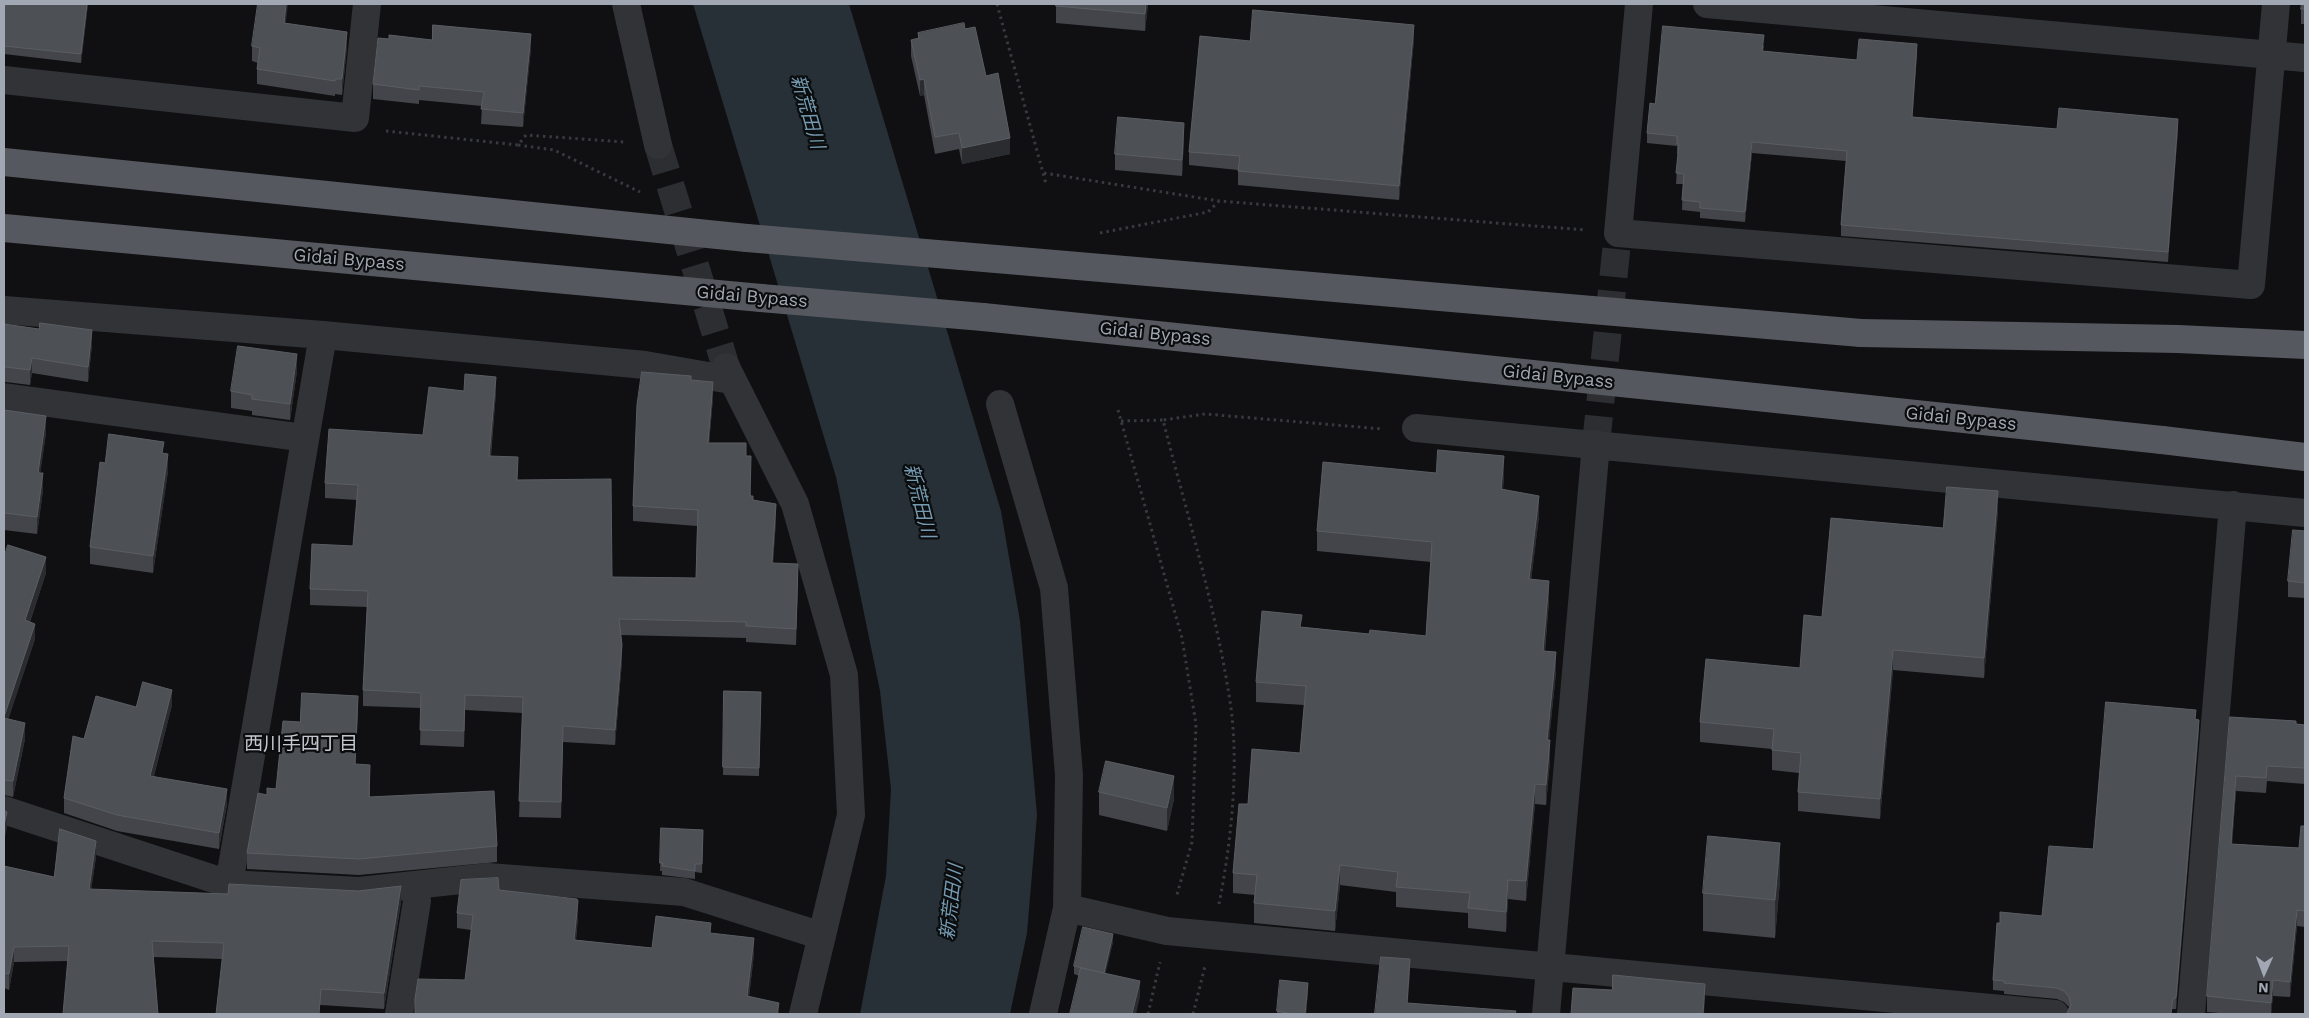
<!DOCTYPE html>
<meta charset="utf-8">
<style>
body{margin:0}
#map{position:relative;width:2309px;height:1018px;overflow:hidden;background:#101012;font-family:"Work Sans",sans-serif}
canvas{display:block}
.frame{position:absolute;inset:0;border:5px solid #a1a8b4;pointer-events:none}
.north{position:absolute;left:2239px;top:948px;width:50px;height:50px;-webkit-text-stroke:4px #0b0c0d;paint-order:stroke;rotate:182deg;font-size:14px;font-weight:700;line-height:20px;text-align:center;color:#a1a8b4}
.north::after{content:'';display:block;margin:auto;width:18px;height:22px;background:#a1a8b4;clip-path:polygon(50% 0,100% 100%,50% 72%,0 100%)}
</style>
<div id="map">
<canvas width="2309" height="1018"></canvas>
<div class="frame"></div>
<div class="north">N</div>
</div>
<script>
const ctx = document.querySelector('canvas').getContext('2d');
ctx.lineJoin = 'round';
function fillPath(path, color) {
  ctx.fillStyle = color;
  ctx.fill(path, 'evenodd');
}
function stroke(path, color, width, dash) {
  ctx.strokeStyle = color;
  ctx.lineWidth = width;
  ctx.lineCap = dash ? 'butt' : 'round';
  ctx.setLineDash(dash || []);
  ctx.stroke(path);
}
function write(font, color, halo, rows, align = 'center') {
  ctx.font = font + ' "Work Sans","Noto Sans JP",sans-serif';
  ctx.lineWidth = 4.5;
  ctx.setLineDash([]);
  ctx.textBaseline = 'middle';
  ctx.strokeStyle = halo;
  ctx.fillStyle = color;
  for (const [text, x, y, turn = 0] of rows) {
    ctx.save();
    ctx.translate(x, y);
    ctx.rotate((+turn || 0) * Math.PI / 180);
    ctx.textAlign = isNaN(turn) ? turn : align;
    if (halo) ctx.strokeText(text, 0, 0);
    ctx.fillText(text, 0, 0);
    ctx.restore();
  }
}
fillPath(new Path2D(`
 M693 4H849L1001 511 1020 621 1037 815 1027 933 1010 1014H860L886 876 891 789 880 691 836 477Z`), '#263036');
stroke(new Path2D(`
 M658 145 726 367
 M1596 444 1618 233`), '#2d2e32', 28, [28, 14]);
stroke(new Path2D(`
 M997 4 1046 184
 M386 131 518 145 526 135 624 142
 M518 145 554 150 640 192
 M1044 173 1219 201 1585 230
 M1100 233 1208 212 1219 201
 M1118 410 1182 638 1196 724 1192 842 1176 898
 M1121 421 1163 420
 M1219 904C1231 843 1239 770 1231 708 1217 611 1187 515 1163 420L1205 414 1383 429
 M1148 1014 1160 962
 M1193 1014 1205 966`), '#373a3e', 3, [2.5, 4]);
stroke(new Path2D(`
 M626 4 658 145
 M1639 4 1618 233 2251 285 2276 4
 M1707 4 2305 58
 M4 80 355 118 367 4
 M4 310 323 335 645 365 731 380
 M726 367 795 504 844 675 851 815 803 1014
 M4 397 305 438
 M1000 404 1054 588 1069 775 1067 908 1043 1014
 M1416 428 2305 513
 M4 810 229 884 359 891 488 877 684 892 822 936
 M229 884 323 335
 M1067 908 1167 931 2055 1014
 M399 1014 417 901 415 885
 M1546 1014 1596 444
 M2191 1014 2233 505`), '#313337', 28);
stroke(new Path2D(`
 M747 238 961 256
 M761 298 983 317
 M1861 333 2178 339 2305 345
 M2162 440 2305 457`), '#55585f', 28);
stroke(new Path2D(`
 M4 162 747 238
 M4 228 761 298
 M961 256 1861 333
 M983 317C1376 355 1769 399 2162 440`), '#55585f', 28);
fillPath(new Path2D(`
 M4 4H88L81 63 4 54Z
 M1056 4H1148L1145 31 1056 23Z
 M2305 4V24H2301V9Z
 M286 23 347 47 342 95 335 94V96L257 84V69L258 63 252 61V46Z
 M965 29 986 76 1010 154 962 164 959 149 935 154 924 95 920 96 911 56V40L918 39V33Z
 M389 39 531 48 523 127 481 124 482 106 419 100V104L373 99V84Z
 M1414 39 1399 200 1238 185V170L1189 165V152L1250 41Z
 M1764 45 1763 52 1857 60 1917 54 1912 117 2057 129H2178L2168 262 1841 236V225L1846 161 1752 153 1745 222 1700 218V212L1682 210 1683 184H1676L1678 154H1677V146L1647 143V133L1655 104Z
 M1184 139 1182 176 1115 170V154Z
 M4 324 92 345 88 382 32 373 30 385 6 382H4Z
 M297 371 290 420 252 415V411L231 408V391Z
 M691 380 713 398 709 443 746 456 751 496 753 500 776 520 773 563 798 580 796 645 746 642V638L621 635 622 661 615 745 563 742 561 818 519 817 523 713 465 710 464 747 420 745 421 708 363 706V690L367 607 310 605V589L353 546 357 500 325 498V483L423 435 464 391 496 392 491 456 518 480 612 577 696 578 697 526 633 521V506Z
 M4 410 46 433 40 473 43 490 37 534 4 530Z
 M105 463 168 471 153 573 90 564V547Z
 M1436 473 1504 476 1503 489 1539 516 1531 579 1549 601 1545 651 1556 672 1549 740 1550 760 1546 805 1535 804 1526 901 1508 899 1506 932 1468 928V913L1396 907V892L1340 885 1335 931 1254 923V903L1255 895 1233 893V873L1248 804 1300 753 1304 705 1256 702V682L1302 627 1369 634 1426 636 1431 562 1317 551V531Z
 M1998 511 1984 678 1893 670 1880 819 1798 811V792L1799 773 1772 770V749L1700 742V722L1800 668 1822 617 1943 528Z
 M2305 531V598L2288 597V581Z
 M4 558 46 573 30 622 35 639 8 719 25 739 13 797 4 795Z
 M724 691 761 692 759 776 723 775Z
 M172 705 154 776 227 804 219 849 117 831 64 813V798L84 739 136 707Z
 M358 712 355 764 370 781V797L497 846V862L359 875 247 869V853L267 795 276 789 300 722Z
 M2230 717 2305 725V784L2267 781 2266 793 2236 791 2232 844 2299 848 2305 826V927L2297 926 2290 997 2273 996 2271 1014H2231L2207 1012V996Z
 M2196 720 2199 730 2176 1009 2067 1013 2069 1007 2064 1002 2057 999 2004 994V991L1993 990V980L2042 916 2093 849Z
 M1099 792 1174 799 1167 831 1099 815Z
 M661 828 703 830 702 873 695 872V879L662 875V871H660Z
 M96 857 91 890 401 902 384 1009 321 1005 222 959 153 957 68 961 14 962 9 990 4 988V866L54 877Z
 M1780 881 1775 938 1703 931V893Z
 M499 890 578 917 576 940 652 948 711 933 754 954 749 997 779 1014H415V999L465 980 471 930 457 928V913Z
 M1113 942 1105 973 1140 997 1074 974V966Z
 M1308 991 1306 1014H1277V1011Z`), '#43454a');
fillPath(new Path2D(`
 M87 4H88L81 63V54Z
 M286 4H288L284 38V23Z
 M1146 4H1148L1145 31V14Z
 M1414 25V39L1399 200V186Z
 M347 32V47L342 95V79Z
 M531 34V48L523 127V113Z
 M1917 44V54L1912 127V117Z
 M924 79V95L920 96V80Z
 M2178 119V129L2168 262V252Z
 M1184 123V139L1182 176V160Z
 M1010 138V154L962 164V148Z
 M1752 142V153L1745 222V212Z
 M92 330V345L88 382V367Z
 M297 354V371L290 420V404Z
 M32 358V373L30 385V370Z
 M496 377V392L489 472V456Z
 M713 382V398L708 458V443Z
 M46 416V433L38 489V473Z
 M168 454V471L153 573V556Z
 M1504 456V476L1501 509V489Z
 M43 473V490L37 534V517Z
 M1998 491V511L1984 678V658Z
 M1539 496V516L1529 599V579Z
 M776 504V520L772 578V563Z
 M46 557V573L25 636V620Z
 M798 564V580L796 645V629Z
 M1549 581V601L1543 671V651Z
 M35 624V639L4 733V717Z
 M622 645V661L615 745V730Z
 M1893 650V670L1880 819V799Z
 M1556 652V672L1547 760V740Z
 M172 690V705L150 791V776Z
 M465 695V710L464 747V731Z
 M358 696V712L355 781V764Z
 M2199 720V730L2176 1009V998Z
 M25 723V739L13 797V781Z
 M563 726V742L561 818V802Z
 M1550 740V760L1546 805V785Z
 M1174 776V799L1167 831V808Z
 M2236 776V791L2231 859V844Z
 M1535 784V804L1526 901V881Z
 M227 789V804L219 849V833Z
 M7 812V827L4 842V826Z
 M96 841V857L89 905V889Z
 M1780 843V881L1775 938V900Z
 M1340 865V885L1335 931V911Z
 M1508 880V899L1506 932V912Z
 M401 886V902L384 1009V993Z
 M578 901V917L574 956V940Z
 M2297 910V926L2290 997V982Z
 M1113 934V942L1104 981V973Z
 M754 938V954L747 1012V996Z
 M14 947V962L9 990V974Z
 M1410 959V975L1407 1014V1003Z
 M2273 980V996L2271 1014V1003Z
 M1140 981V997L1136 1014H1132Z
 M1308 983V991L1306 1014H1305Z
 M1705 984V1000L1704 1014H1703Z
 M779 1003V1014H777Z`), '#2a2c2f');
const building = new Path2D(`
 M4 4H87L81 54 4 46Z
 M258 4H286L284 23 347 32 342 79H335V81L257 69 260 48 252 46Z
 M1056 4H1146L1145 14 1056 6Z
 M2302 4H2305V9H2301Z
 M1253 10 1414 25 1399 186 1238 171 1240 156 1189 152 1200 36 1250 41Z
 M964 23 965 29 975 27 986 76 998 73 1010 138 962 148 959 133 935 137 924 79 920 80 911 40 919 38 918 33Z
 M433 25 531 34 523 113 481 109 484 92 419 86V90L373 84 378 38 389 39V35L432 40Z
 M1663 26 1764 35 1762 51 1857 60 1859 39 1917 44 1912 117 2057 129 2059 108 2178 119 2168 252 1841 225 1847 151 1752 142 1745 212 1700 208V202L1682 200 1684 174 1676 173 1679 144H1677V136L1647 133 1650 103 1655 104Z
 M1118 117 1184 123 1182 160 1115 154Z
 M40 323 92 330 88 367 32 358 30 370 6 367H4V324L39 329Z
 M238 346 297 354 290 404 252 399V395L231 391Z
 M642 372 691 376V380L713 382 708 443H746V456H751L750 496H753V500L776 504 772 563 798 564 796 629 746 626V622L619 619 622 645 615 730 563 726 561 802 519 801 523 697 465 695 464 731 420 730 421 693 363 690 368 591 310 589 312 544 353 546 358 485 325 483 329 429 423 435 429 387 464 391 465 374 496 377 489 456 518 457 517 480 611 479 612 577 696 578 698 510 633 506 637 405Z
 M4 410 46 416 38 473H43L37 517 4 513Z
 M109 434 164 442 162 453 168 454 153 556 90 547 100 462 105 463Z
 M1438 450 1504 456 1501 489 1539 496 1529 579 1549 581 1543 651 1556 652 1547 740H1550L1546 785 1535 784 1526 881 1508 880 1506 912 1468 908 1470 893 1396 887 1398 872 1340 865 1335 911 1254 903 1257 875 1233 873 1239 804H1248L1252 749 1300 753 1306 686 1256 682 1262 611 1302 615 1300 627 1369 634 1370 630 1426 636 1432 542 1317 531 1323 462 1436 473Z
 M1947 487 1998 491 1984 658 1893 650 1880 799 1798 792 1801 753 1772 750 1774 729 1700 722 1706 659 1800 668 1804 615 1822 617 1831 518 1943 528Z
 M2293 530 2305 531V583L2288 581Z
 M8 545 46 557 25 620 35 624 4 717V558Z
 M143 682 172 690 150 776 227 789 219 833 117 815 64 798 73 736 84 739 96 696 136 707Z
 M724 691 761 692 759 768 723 767Z
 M302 693 358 696 355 764 370 765 369 797 494 791 497 846 359 859 247 853 258 793 267 795V788L276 789 283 721 300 722Z
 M2106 702 2196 710 2195 719 2199 720 2176 998H2173L2171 1014H2066L2067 1013 2071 1005 2069 997 2064 991 2057 988 2004 983V981L1993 980 1997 923H2000V912L2042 916 2049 846 2093 849Z
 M2230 717 2296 721V724L2305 725V768L2267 766 2266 778 2236 776 2231 844 2299 848 2301 826H2305V911L2297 910 2290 982 2273 980 2271 1003 2207 996Z
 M4 718 25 723 13 781 4 780Z
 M1106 761 1174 776 1167 808 1099 792Z
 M4 810 7 812 4 826Z
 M661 828 703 830 702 864H695V871L662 866 663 863H660Z
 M60 829 96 841 89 889 228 894 229 884 358 891 401 886 384 993 321 989 319 1014H216L224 943 152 941 158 1014H63L69 946 14 947 9 974 4 973V866L54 877Z
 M1708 836 1780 843 1775 900 1703 893Z
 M498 878 499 890 577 899 578 901 574 940 652 948 656 916 711 923 710 933 754 938 747 996 779 1003 777 1014H415V999L418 979 465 980 473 915 457 913 461 880Z
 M1083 927 1113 934 1104 973 1074 966Z
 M1381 957 1410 959 1407 1003 1516 1011 1515 1014H1375Z
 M1081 968 1140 981 1132 1014H1070Z
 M1613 975 1705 984 1703 1014H1571L1573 988 1612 990Z
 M1280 980 1308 983 1305 1014H1292L1277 1011Z`);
fillPath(building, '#4d5055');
stroke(building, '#5a5e64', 1);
write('18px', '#a1a8b4', '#0b0c0d', [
 ["Gidai Bypass",349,260,5],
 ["Gidai Bypass",752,297,5],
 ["Gidai Bypass",1155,334,6],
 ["Gidai Bypass",1558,377,6],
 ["Gidai Bypass",1961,419,6]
]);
write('italic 19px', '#759bb2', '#0b0c0d', [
 ["新荒田川",807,112,74],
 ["新荒田川",919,501,76],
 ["新荒田川",952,902,-83]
]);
write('19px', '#c2c7cf', '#0b0c0d', [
 ["西川手四丁目",301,744]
]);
</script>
